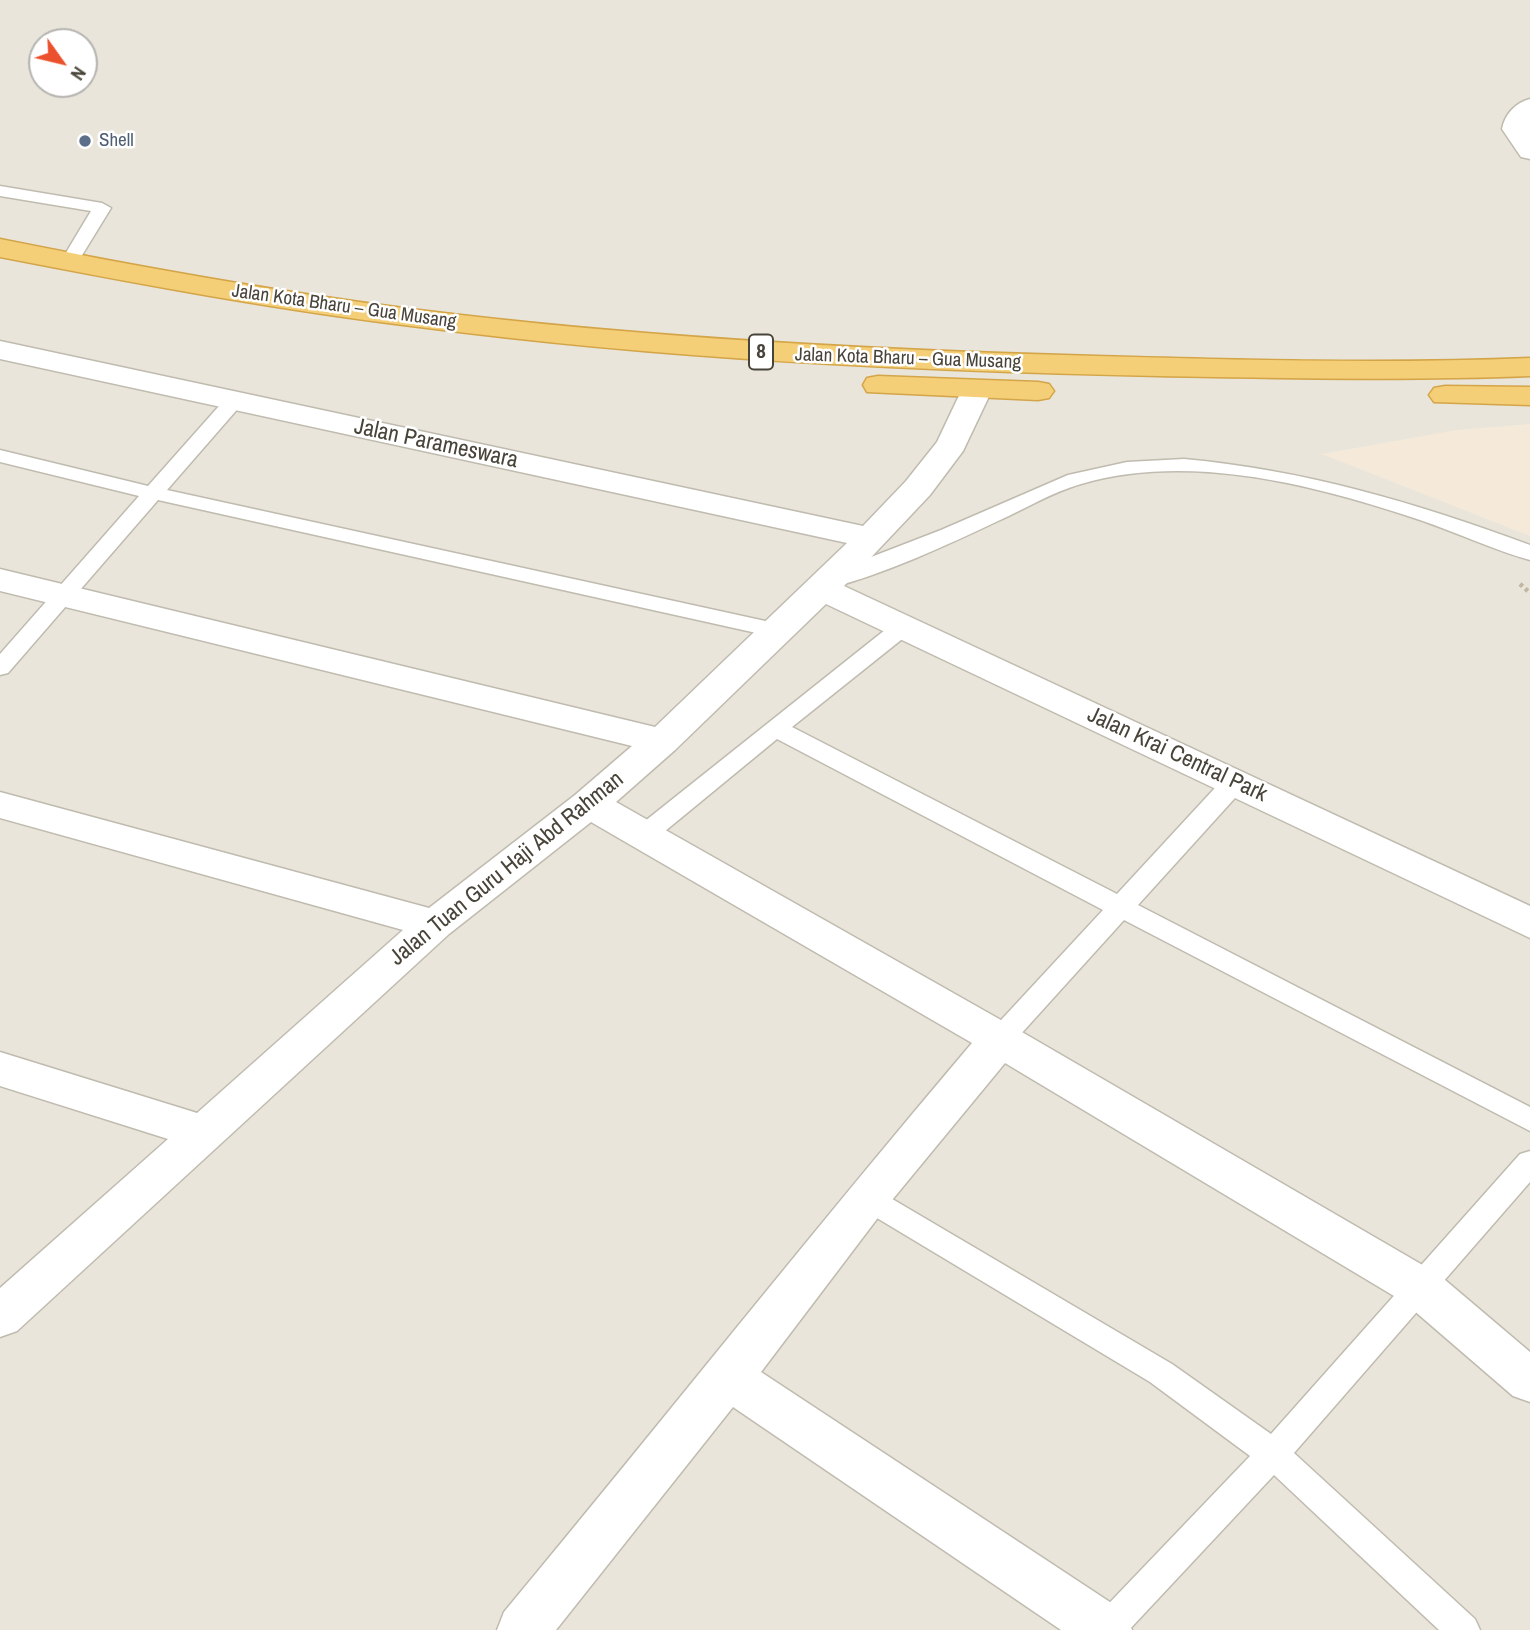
<!DOCTYPE html>
<meta charset="utf-8">
<style>
body{margin:0}
#map{position:relative;width:1530px;height:1630px;overflow:hidden;background:#f5f3ec;font-family:"Archivo Narrow",sans-serif}
canvas{display:block}
.north{position:absolute;left:28px;top:28px;width:70px;height:70px;box-sizing:border-box;background:#fff;border:2px solid #b6b4b0;border-radius:50%;rotate:124deg;font-size:19px;font-weight:700;line-height:28px;text-align:center;color:#49443a}
.north::after{content:'';display:block;margin:auto;width:24px;height:32px;background:#ec512d;clip-path:polygon(50% 0,100% 100%,50% 72%,0 100%)}
</style>
<div id="map">
<canvas width="1530" height="1630"></canvas>
<div class="north">N</div>
</div>
<script>
const ctx = document.querySelector('canvas').getContext('2d');
ctx.lineJoin = 'round';
function fillPath(path, color) {
  ctx.fillStyle = color;
  ctx.fill(path, 'evenodd');
}
function stroke(path, color, width, dash) {
  ctx.strokeStyle = color;
  ctx.lineWidth = width;
  ctx.lineCap = dash ? 'butt' : 'round';
  ctx.setLineDash(dash || []);
  ctx.stroke(path);
}
function write(font, color, halo, rows, align = 'center') {
  ctx.font = font + ' "Archivo Narrow",sans-serif';
  ctx.lineWidth = 5;
  ctx.setLineDash([]);
  ctx.textBaseline = 'middle';
  ctx.strokeStyle = halo;
  ctx.fillStyle = color;
  for (const [text, x, y, turn = 0] of rows) {
    ctx.save();
    ctx.translate(x, y);
    ctx.rotate((+turn || 0) * Math.PI / 180);
    ctx.textAlign = isNaN(turn) ? turn : align;
    if (halo) ctx.strokeText(text, 0, 0);
    ctx.fillText(text, 0, 0);
    ctx.restore();
  }
}
fillPath(new Path2D(`
 M0 0H1530V1630H0ZM42 42H84V84H42Z`), '#e9e5db');
fillPath(new Path2D(`
 M1530 424V536L1322 454 1457 430Z`), '#f5eada');
const lane = new Path2D(`
 M0 186 102 203 111 208 76 265 70 266 61 261 91 211 0 196Z
 M234 395 241 397 244 401 241 405 167 490 779 624 787 626 790 631 787 636 779 638 158 500 8 673 0 675V654L139 496 0 462V450L148 486 227 397Z
 M1184 459C1305 470 1417 503 1530 545V560C1493 550 1456 532 1420 520 1315 485 1190 452 1081 484 1052 492 1025 509 998 521 945 546 887 573 830 588L819 581 822 576 941 530 1068 475 1127 462Z
 M903 620 911 622 914 627 911 632 792 727 1117 894 1226 776H1244L1247 782 1244 788 1138 905 1530 1107V1131L1124 920 1010 1046 1000 1049 990 1046 986 1039 990 1032 1103 910 777 739 653 841 644 844 635 841 632 835 635 829 895 622Z
 M1530 1151V1182L1294 1453 1475 1619 1480 1630H1439L1274 1475 1129 1630H1089L1094 1619 1250 1456 1150 1382 857 1206 853 1198 857 1190 867 1186 877 1190 1172 1364 1271 1434 1520 1154Z`);
const street = new Path2D(`
 M1530 99V159L1521 157 1502 129C1505 114 1515 103 1530 99Z
 M0 341 863 526 906 481 937 442 965 383 976 381 987 383 992 390 963 451 930 495 844 586 1530 906V938L826 604 675 750 616 802 1015 1028 1438 1274 1530 1352V1402L1513 1396 1404 1302 1005 1063 883 1211 761 1372 1125 1612 1132 1630H1061L733 1407 556 1630H497L504 1612C661 1423 813 1230 972 1043L591 822 449 934 17 1331 0 1337V1288L168 1139 0 1086V1052L197 1113 403 930 0 818V792L429 908 575 795 632 746 0 591V569L655 727 847 543 0 359Z`);
const highway = new Path2D(`
 M0 239C139 267 278 292 419 310 644 338 871 350 1097 356 1241 360 1386 364 1530 358V376C1406 381 1283 378 1159 376 912 371 664 359 419 327 278 310 139 284 0 257Z
 M878 376 1038 382 1049 384 1054 391 1049 398 1038 400 867 392 863 385 867 378Z
 M1445 386 1530 387V405L1434 402 1429 395 1434 388Z`);
stroke(lane, '#c0bbaf', 3);
stroke(street, '#c0bbaf', 3);
stroke(highway, '#d4a548', 3);
stroke(new Path2D(`
 M1520 584 1530 593`), '#c1b7a1', 4.5, [3.5, 3.5]);
fillPath(lane, '#fff');
fillPath(street, '#fff');
fillPath(highway, '#f4cf78');
for (const [x, y, r, color] of [
 [85,141,7,"#5c6f8a"]
]) {
  const dot = new Path2D();
  dot.arc(x, y, r, 0, 2 * Math.PI);
  ctx.fillStyle = color;
  ctx.fill(dot);
  stroke(dot, '#fff', 2.5);
}
write('19px', '#4e5e75', '#fff', [
 ["Shell",99,141]
], 'left');
write('19px', '#49443a', '#fff', [
 ["Jalan Kota Bharu – Gua Musang",344,307,8],
 ["Jalan Kota Bharu – Gua Musang",908,359,2]
]);
for (const [x, y, w] of [
 [761,352,24]
]) {
  const box = new Path2D();
  box.roundRect(x - w / 2, y - 17.5, w, 35, 5);
  ctx.fillStyle = '#fff';
  ctx.fill(box);
  stroke(box, '#49443a', 2);
}
write('bold 21px', '#49443a', null, [
 ["8",761,352]
]);
write('23px', '#49443a', '#fff', [
 ["Jalan Parameswara",436,444,12],
 ["Jalan Krai Central Park",1177,755,25],
 ["Jalan Tuan Guru Haji Abd Rahman",507,869,-39]
]);
</script>
